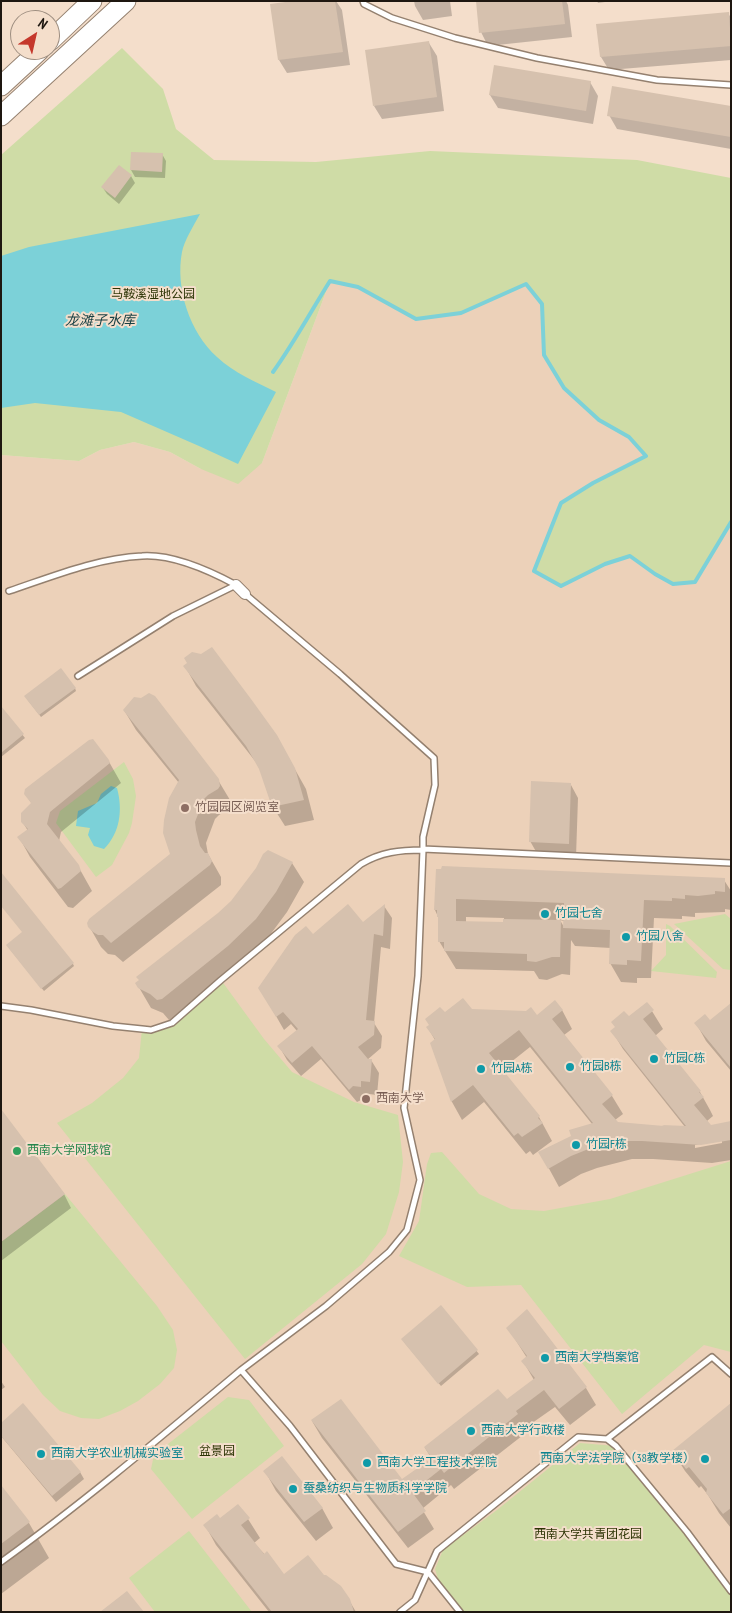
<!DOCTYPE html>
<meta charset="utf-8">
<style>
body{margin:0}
#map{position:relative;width:732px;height:1613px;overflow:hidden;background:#f4decb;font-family:"PT Sans Narrow",sans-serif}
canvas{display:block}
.frame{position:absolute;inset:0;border:2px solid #1e1710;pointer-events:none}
.north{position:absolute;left:10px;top:10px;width:50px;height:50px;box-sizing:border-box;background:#f4decb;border:1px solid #9e8e80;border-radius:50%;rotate:35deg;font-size:14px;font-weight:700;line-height:20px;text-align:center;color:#1e1710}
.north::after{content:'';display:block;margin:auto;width:18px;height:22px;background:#c5382c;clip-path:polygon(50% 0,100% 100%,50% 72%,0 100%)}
</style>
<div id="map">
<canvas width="732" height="1613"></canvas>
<div class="frame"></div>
<div class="north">N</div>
</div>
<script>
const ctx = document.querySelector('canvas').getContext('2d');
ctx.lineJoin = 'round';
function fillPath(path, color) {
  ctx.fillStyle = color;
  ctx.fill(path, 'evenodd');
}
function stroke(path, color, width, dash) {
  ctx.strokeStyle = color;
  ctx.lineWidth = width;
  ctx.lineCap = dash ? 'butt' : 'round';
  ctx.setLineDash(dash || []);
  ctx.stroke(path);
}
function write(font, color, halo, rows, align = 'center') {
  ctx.font = font + ' "PT Sans Narrow","Noto Sans SC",sans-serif';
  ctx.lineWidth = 4;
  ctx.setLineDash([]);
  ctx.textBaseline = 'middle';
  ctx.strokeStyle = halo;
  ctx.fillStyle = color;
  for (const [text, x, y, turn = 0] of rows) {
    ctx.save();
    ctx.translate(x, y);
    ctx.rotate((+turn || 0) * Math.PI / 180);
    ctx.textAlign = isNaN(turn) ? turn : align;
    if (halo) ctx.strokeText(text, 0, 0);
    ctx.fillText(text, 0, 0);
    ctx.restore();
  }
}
fillPath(new Path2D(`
 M330 281 358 287 416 319 461 313 526 284 542 304 544 355 564 388 599 420 629 437 646 456 593 483 561 503 562 586 605 564 630 556 655 574 673 584 710 560 731 522V1612H1V455L79 461 100 450 134 442 170 452 201 469 262 463Z`), '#ecd1b9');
fillPath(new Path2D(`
 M122 48 163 89 176 129 214 160 316 162 430 151 637 160 731 178V522L695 582 673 584 655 574 630 556 605 564 561 586 534 571 561 503 593 483 646 455 629 437 599 420 564 388 544 355 542 304 526 284 461 313 416 319 358 287 330 281 262 463 238 484 201 469 170 452 134 442 100 450 79 461 1 455V155Z
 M124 762 133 779 136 796 132 823 129 833 112 865 96 877 56 823 60 811Z
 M725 914 731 919V970L723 969 674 924Z
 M666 924 670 926 717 972 716 978 651 971 666 955Z
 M221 980 264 1039 292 1072 354 1102 398 1115 403 1162 399 1192 386 1234 362 1264 245 1359 57 1123 92 1103 123 1078 139 1058 142 1029 153 1031 172 1023Z
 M442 1152 479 1194 511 1209 544 1211 610 1199 731 1161V1352L704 1345 622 1414 521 1285 467 1287 399 1256 419 1221 427 1164 431 1153Z
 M65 1194 157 1306 173 1330 177 1350 174 1368 160 1384 138 1401 120 1411 99 1419 81 1418 60 1411 43 1395 1 1341V1242Z
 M228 1397 249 1400 284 1446 192 1519 151 1469 154 1455Z
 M580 1443 616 1446 731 1588V1612H460L441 1589 435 1569 443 1550 497 1510Z
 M189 1531 252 1612H155L129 1578Z`), '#cfdca6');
fillPath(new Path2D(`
 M200 214C194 225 184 241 182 252 175 288 190 333 217 357 234 373 256 382 276 392L238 464 199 446 121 412 35 403 1 408V256L29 247Z
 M111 786 117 788C123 810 120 833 104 849L94 846 88 835 90 828 76 826 78 811 97 803 101 794Z`), '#7cd1d8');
fillPath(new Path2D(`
 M303 1H336L342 10 350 65 287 73 279 60Z
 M414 1H450L452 16 423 20 415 6Z
 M477 1H566L568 5 572 37 488 46 481 32Z
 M597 1H612L598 3Z
 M728 13 731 18V60L609 70 601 57 598 25Z
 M429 43 437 56 444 111 382 119 374 106Z
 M590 82 598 96 593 124 498 108 490 95Z
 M731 107V149L617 129 609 115Z
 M132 153 162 154 166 161 165 178 135 177 131 170Z
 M119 167 131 176 135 183 119 204 107 194 103 188Z
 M189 663 288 757 306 789 314 820 285 826 273 807 259 766 196 686 185 666Z
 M75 688 76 691 41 717 27 699Z
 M1 708 25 738 1 757Z
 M124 710 218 780 230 800 231 806 229 809 219 815 215 819 206 843 208 854 221 877V885L123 962 115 955 108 954 101 947 89 926 172 855 179 783 136 730Z
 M108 760 121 783 61 832 59 841 78 866 92 891 73 908 68 907 30 857 19 837 28 831 22 821 32 804 25 793Z
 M571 785 578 798 576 857 538 855 530 841Z
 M292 863 304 882 287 912 267 939 239 966 173 1018 169 1020 163 1013 151 1008 137 984Z
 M437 870 724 880 731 891V910L725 909V912L695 913V917L682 916V919L654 918 651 978H637V983L621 982 610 963 611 948 575 946 571 940 570 975 562 974 547 980 539 979 534 971 456 969 439 941V919L435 910ZM466 917 504 918V923L466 922ZM560 920 564 921V927Z
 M384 906 392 918 390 949 381 947 374 1023 382 1036 381 1048 367 1060H371L379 1073 377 1095 369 1094 368 1100H361L357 1102 321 1059 301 1076 287 1060 279 1046 297 1031 291 1024 284 1030 260 988 312 935 363 924Z
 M9 948 73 964 74 966 44 991Z
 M647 1003 663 1029 655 1036 700 1092 710 1110 713 1116 707 1121 711 1127 731 1122V1160L712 1163 653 1159H632L597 1168 581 1174 559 1187 540 1152 573 1136 592 1124 530 1047 501 1070 539 1117 552 1141 533 1155 530 1151 526 1154 484 1102 462 1120 452 1102 432 1043 435 1040 428 1028 444 1014 472 1011 537 1017 562 1010 572 1029 564 1035 612 1096 623 1114 615 1120 617 1123 665 1127H685L623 1049 612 1031ZM722 1140V1143L695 1148V1145Z
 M731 1005V1071L706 1041 696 1023 709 1022Z
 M1 1111 64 1194 71 1208 1 1261Z
 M441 1307 479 1354 441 1386 404 1342Z
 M508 1328 586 1388 596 1405 570 1425 555 1407 525 1428 527 1432 454 1489 451 1485 422 1509 434 1529 408 1548 322 1438 312 1421 402 1480 432 1459 425 1448 507 1401 534 1380 523 1361 527 1358Z
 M1 1381 5 1387 1 1390Z
 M731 1406V1528L719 1513 708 1495 701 1486 699 1488 685 1471 673 1452Z
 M1 1425 80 1472 84 1479 56 1502 1 1436Z
 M265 1471 322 1508 333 1528 316 1541 276 1491Z
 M1 1497 29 1523 49 1558 1 1594Z
 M248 1519 260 1538 254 1543 284 1575 324 1577 349 1600 356 1612H269L216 1545 205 1525 220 1520Z`), '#0003');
stroke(new Path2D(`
 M273 372C294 343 311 311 330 281L358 287 416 319 461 313 526 284 542 304 544 355 564 388 599 420 629 437 646 456 593 483 561 503 534 571 561 586 605 564 630 556 655 574 673 584 695 582 731 522`), '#7cd1d8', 4);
fillPath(new Path2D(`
 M293 1H335L343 52 278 60 270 4Z
 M476 1H562L565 24 479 33Z
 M729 12 731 46 600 57 596 24Z
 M429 41 437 97 373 106 365 50Z
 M494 65 591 81 586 111 489 95Z
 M612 86 731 106V137L607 116Z
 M131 152 163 153 162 172 130 170Z
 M119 165 132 175 115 198 101 187Z
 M212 647 251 699 277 735 295 768 304 800 272 807 259 769 246 746 183 666 187 663 184 658 192 652 201 654Z
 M61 668 76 688 39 715 24 696Z
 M149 693 155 696 219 779 220 786 218 789 208 795 204 799 195 822 196 830 200 846 205 853H208L212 861 210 865 111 943 103 935H98L93 932 88 927 87 923 89 919 170 854 163 833 164 820 169 798 179 780 123 710 134 697 141 698Z
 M1 706 24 734 1 753Z
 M93 739 109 760 110 763 50 812 47 824 79 865 81 871 61 888 58 889 17 837 28 829 21 822V813L31 803 24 794 25 789 34 782 89 740Z
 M531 781 571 783 569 844 529 842Z
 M268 850 293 862 276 892 256 919 228 946 162 999 157 1000 150 994 138 988 135 983 139 980 136 977 218 913 231 901 256 868 263 854Z
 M442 866 725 878V892L715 891V894L698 896 685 895V899L672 898V901L644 900 641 961 627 960V965L609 964 610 930 563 928 564 903 456 899V921L503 922V919L561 920 560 957H552L536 962 527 961V954L444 951V942H438V917H437V910H434L436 869H441Z
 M1 872 74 963 41 989 6 945 22 932 1 906Z
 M348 904 363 922 385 904 383 936 374 934 366 1020 375 1021 374 1035 358 1047 368 1059H372L370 1082 361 1081V1087L353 1086 349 1090 312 1046 292 1063 277 1046 298 1029 283 1012 276 1017 258 988 295 935 306 926 313 934Z
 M463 998 472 1009 526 1011 531 1007 537 1015 555 1000 563 1010 552 1019 613 1095 602 1104 618 1122 664 1126 662 1125 686 1126 610 1031 615 1027 611 1022 624 1011 629 1016 647 1002 654 1010 643 1019 701 1091 699 1092 704 1097 694 1105 711 1125 731 1121V1140L701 1145 642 1141H622L586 1150 571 1156 548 1169 538 1152 571 1136 569 1130 593 1123 519 1030 489 1053 540 1116 538 1118 543 1123 522 1137 518 1133 514 1136 473 1085 451 1102 430 1043 435 1039 426 1027 429 1025 425 1019 440 1007 445 1012Z
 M731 1003V1068L694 1023 705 1014 710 1020Z
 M1 1109 65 1194 1 1242Z
 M441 1305 478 1350 438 1384 401 1339Z
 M527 1309 587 1387 559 1409 544 1390 516 1411 518 1414 444 1473 441 1469 412 1492 426 1511 398 1532 311 1420 341 1399 402 1479 432 1458 424 1447 498 1389 507 1399 535 1378 521 1361 527 1356 506 1328Z
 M23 1403 81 1472 52 1496 1 1436V1423Z
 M731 1403V1508L723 1514 706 1493 707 1489 689 1467 686 1469 672 1451Z
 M282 1456 323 1508 304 1522 263 1471Z
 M1 1485 30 1522 1 1544Z
 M238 1504 250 1518 241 1525 264 1554 267 1551 284 1574 308 1555 324 1575H326L341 1586 350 1599 354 1612H272L203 1525 217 1514 220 1518Z
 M127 1591 144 1612H100Z`), '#d6c1ae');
const service = new Path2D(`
 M363 1 364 4 392 18 455 38 537 58 657 80 731 85
 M9 591C51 577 97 558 142 556 172 554 210 571 236 585
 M245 594 340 674 434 758 435 785 423 837V850
 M78 676 173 616 236 585
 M423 849 731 863
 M1 1006 31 1010 113 1026 142 1029 151 1030 172 1023 221 980 361 864C381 852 400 850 423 850L418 976 404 1108 420 1180 407 1230 389 1252 326 1306 241 1370
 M607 1439 712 1357 731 1374
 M1 1562C84 1502 162 1436 241 1370L290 1426 396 1564 428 1572 460 1612
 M400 1612 415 1600 437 1551 578 1437 607 1439 616 1446 687 1532 731 1591`);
const minor = new Path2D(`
 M236 585 245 594`);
const motorway = new Path2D(`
 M50 41 92 1
 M1 86 40 50
 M1 116 126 1`);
stroke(service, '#94806f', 8);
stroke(minor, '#94806f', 12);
stroke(motorway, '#94806f', 21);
stroke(service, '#fff', 5);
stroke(minor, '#fff', 10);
stroke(motorway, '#fff', 19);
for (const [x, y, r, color] of [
 [185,808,5,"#8d6e63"],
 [545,914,5,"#0f9aa8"],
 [626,937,5,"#0f9aa8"],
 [654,1059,5,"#0f9aa8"],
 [570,1067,5,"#0f9aa8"],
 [481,1069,5,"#0f9aa8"],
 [366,1099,5,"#8d6e63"],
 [576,1145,5,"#0f9aa8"],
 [17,1151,5,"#2e9e5b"],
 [545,1358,5,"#0f9aa8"],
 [471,1431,5,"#0f9aa8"],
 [41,1454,5,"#0f9aa8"],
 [705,1459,5,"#0f9aa8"],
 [367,1463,5,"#0f9aa8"],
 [293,1489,5,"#0f9aa8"]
]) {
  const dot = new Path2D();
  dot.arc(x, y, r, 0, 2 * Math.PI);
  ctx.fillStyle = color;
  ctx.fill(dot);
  stroke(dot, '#f4decb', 2);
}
write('12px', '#2c3404', '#f4decb', [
 ["马鞍溪湿地公园",153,295],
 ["盆景园",217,1452],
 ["西南大学共青团花园",588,1535]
]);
write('12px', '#785e54', '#f4decb', [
 ["竹园园区阅览室",195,808],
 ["西南大学",376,1099]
], 'left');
write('12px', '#0d838f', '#f4decb', [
 ["竹园七舍",555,914],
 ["竹园八舍",636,937],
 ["竹园C栋",664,1059],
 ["竹园B栋",580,1067],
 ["竹园A栋",491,1069],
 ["竹园F栋",586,1145],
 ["西南大学档案馆",555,1358],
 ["西南大学行政楼",481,1431],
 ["西南大学农业机械实验室",51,1454],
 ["西南大学法学院（38教学楼）",695,1459,"right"],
 ["西南大学工程技术学院",377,1463],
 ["蚕桑纺织与生物质科学学院",303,1489]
], 'left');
write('12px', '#27864d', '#f4decb', [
 ["西南大学网球馆",27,1151]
], 'left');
write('italic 14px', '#184044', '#f4decb', [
 ["龙滩子水库",100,321]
]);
</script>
